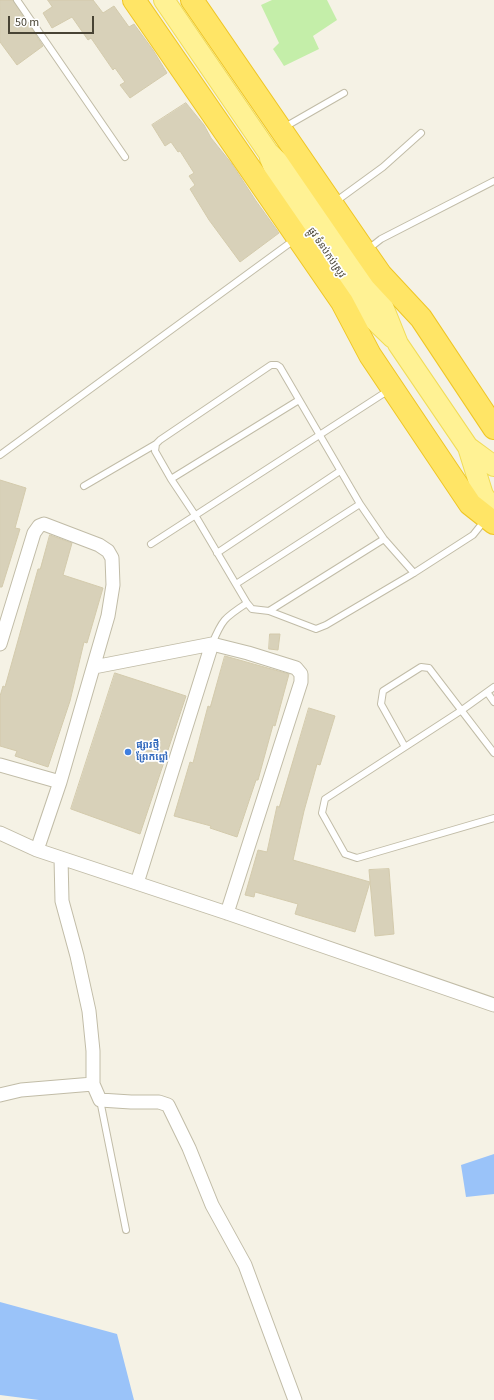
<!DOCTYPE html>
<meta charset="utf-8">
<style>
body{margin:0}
#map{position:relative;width:494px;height:1400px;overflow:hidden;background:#f5f2e5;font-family:"Source Sans 3",sans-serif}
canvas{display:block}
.scale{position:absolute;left:8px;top:16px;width:86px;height:18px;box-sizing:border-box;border:2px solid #484334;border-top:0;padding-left:5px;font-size:12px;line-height:14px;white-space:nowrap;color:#484334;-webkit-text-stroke:3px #fff;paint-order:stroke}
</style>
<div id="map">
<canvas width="494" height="1400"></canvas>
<div class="scale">50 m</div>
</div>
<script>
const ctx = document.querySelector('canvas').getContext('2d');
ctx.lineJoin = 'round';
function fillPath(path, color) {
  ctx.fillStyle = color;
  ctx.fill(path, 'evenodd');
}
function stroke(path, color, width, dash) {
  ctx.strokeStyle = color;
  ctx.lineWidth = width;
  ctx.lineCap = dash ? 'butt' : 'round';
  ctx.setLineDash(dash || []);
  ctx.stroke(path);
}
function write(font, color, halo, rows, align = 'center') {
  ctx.font = font + ' "Source Sans 3","Noto Sans Khmer",sans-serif';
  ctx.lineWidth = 3.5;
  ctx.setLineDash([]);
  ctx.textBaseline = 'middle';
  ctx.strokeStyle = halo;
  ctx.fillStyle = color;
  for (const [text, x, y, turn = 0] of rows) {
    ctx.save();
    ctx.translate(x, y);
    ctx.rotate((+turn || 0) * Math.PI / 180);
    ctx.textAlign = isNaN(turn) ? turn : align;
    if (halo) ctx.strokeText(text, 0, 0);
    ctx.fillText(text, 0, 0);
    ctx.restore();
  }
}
fillPath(new Path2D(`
 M272 0H327L337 20 313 36 319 49 284 66 273 49 279 43 261 5Z`), '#c4eea9');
fillPath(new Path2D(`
 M494 1154V1194L466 1197 461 1165Z
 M0 1302 117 1334 134 1400H39L0 1395Z`), '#9ac3f9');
const building = new Path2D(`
 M0 0H13L43 46 17 65 0 42Z
 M48 0H93L103 13 114 6 129 27 134 24 153 50 167 73 130 98 120 85 125 82 115 68 113 70 91 38 88 40 72 17 52 28 43 13 52 7Z
 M186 103 204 125 211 138 232 164 256 201 279 233 240 262 209 220 190 189 195 185 189 176 194 173 180 151 178 152 171 142 165 146 152 125Z
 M0 480 26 488 15 528 20 529 2 587H0Z
 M50 535 72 543 63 575 103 588 87 643 84 642 70 701 48 767 15 756 17 751 0 746V696L3 686 5 687 38 569H40Z
 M270 634H280L278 650 269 649Z
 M225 656 289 674 275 726 273 725 258 780H256L237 837 210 828 211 826 174 816 190 762 193 763 208 706 210 707Z
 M115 673 186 696 140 834 71 809Z
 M309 708 335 716 320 765 317 764 304 811 293 860 370 882 355 932 295 914 298 904 255 892 254 897 245 895 258 850 267 852 277 806 279 807Z
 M389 869 394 934 375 936 369 870Z`);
fillPath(building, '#d8d1b9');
stroke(building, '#d3caac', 1);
const lane = new Path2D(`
 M17 0 125 157
 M283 128 344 93
 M335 202 383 167 421 133
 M367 250 381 239 494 181
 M0 455 294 240
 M171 479 299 400
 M84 486 156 444
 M384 539 269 611 252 609 247 603 195 515 171 479 155 451 156 444 160 440 271 365H277L280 367 360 504 384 539 414 573
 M151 544 389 390
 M217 553 340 471
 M236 584 360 504
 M269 611 316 629 326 625 414 573 473 535 485 520
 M212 644C222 620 224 618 247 603
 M494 687 462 710 325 799 322 813 345 854 357 858 494 818
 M487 692 494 702
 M405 747 381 704 383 691 421 667 429 668 494 753
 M100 1100 126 1230`);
const street = new Path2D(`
 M0 644 34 533 39 526 44 524 99 545 108 551 112 558 113 585 108 616 60 782 37 850
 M94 667 212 644 248 653 296 668 301 674V682L227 913
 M0 765 60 782
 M0 833 37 850 227 913 494 1005
 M61 858 62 901 77 956 89 1011 93 1051V1084L100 1100 131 1102H159L168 1105 189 1148 212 1205 245 1265 295 1400
 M137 883 212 644
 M0 1095 21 1090 93 1084`);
const primary = new Path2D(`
 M164 0 268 152 296 179 382 304 398 344 468 447 483 495 494 511
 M270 158 283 190 368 314 393 338
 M468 447 494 466`);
const highway = new Path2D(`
 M134 0 342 302 370 355 470 504 494 523
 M192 0 365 252 381 275 421 318 494 428`);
stroke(lane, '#c1bca7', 8);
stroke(street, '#c1bca7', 15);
stroke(primary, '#f1dc56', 22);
stroke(highway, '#efc625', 24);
stroke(lane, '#fff', 6);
stroke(street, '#fff', 13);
stroke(primary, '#fff294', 20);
stroke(highway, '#ffe566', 22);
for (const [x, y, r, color] of [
 [128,752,4,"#3f7fe0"]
]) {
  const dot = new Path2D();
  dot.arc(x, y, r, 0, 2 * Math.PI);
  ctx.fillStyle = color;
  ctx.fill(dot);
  stroke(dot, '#fff', 1.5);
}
write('10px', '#484334', '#fff', [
 ["ផ្លូវ ទំនប់កប់ស្រូវ",326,253,56]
]);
write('bold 10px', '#366cbe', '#fff', [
 ["ផ្សារថ្មី",136,746],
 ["ព្រែកព្នៅ",136,758]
], 'left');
</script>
